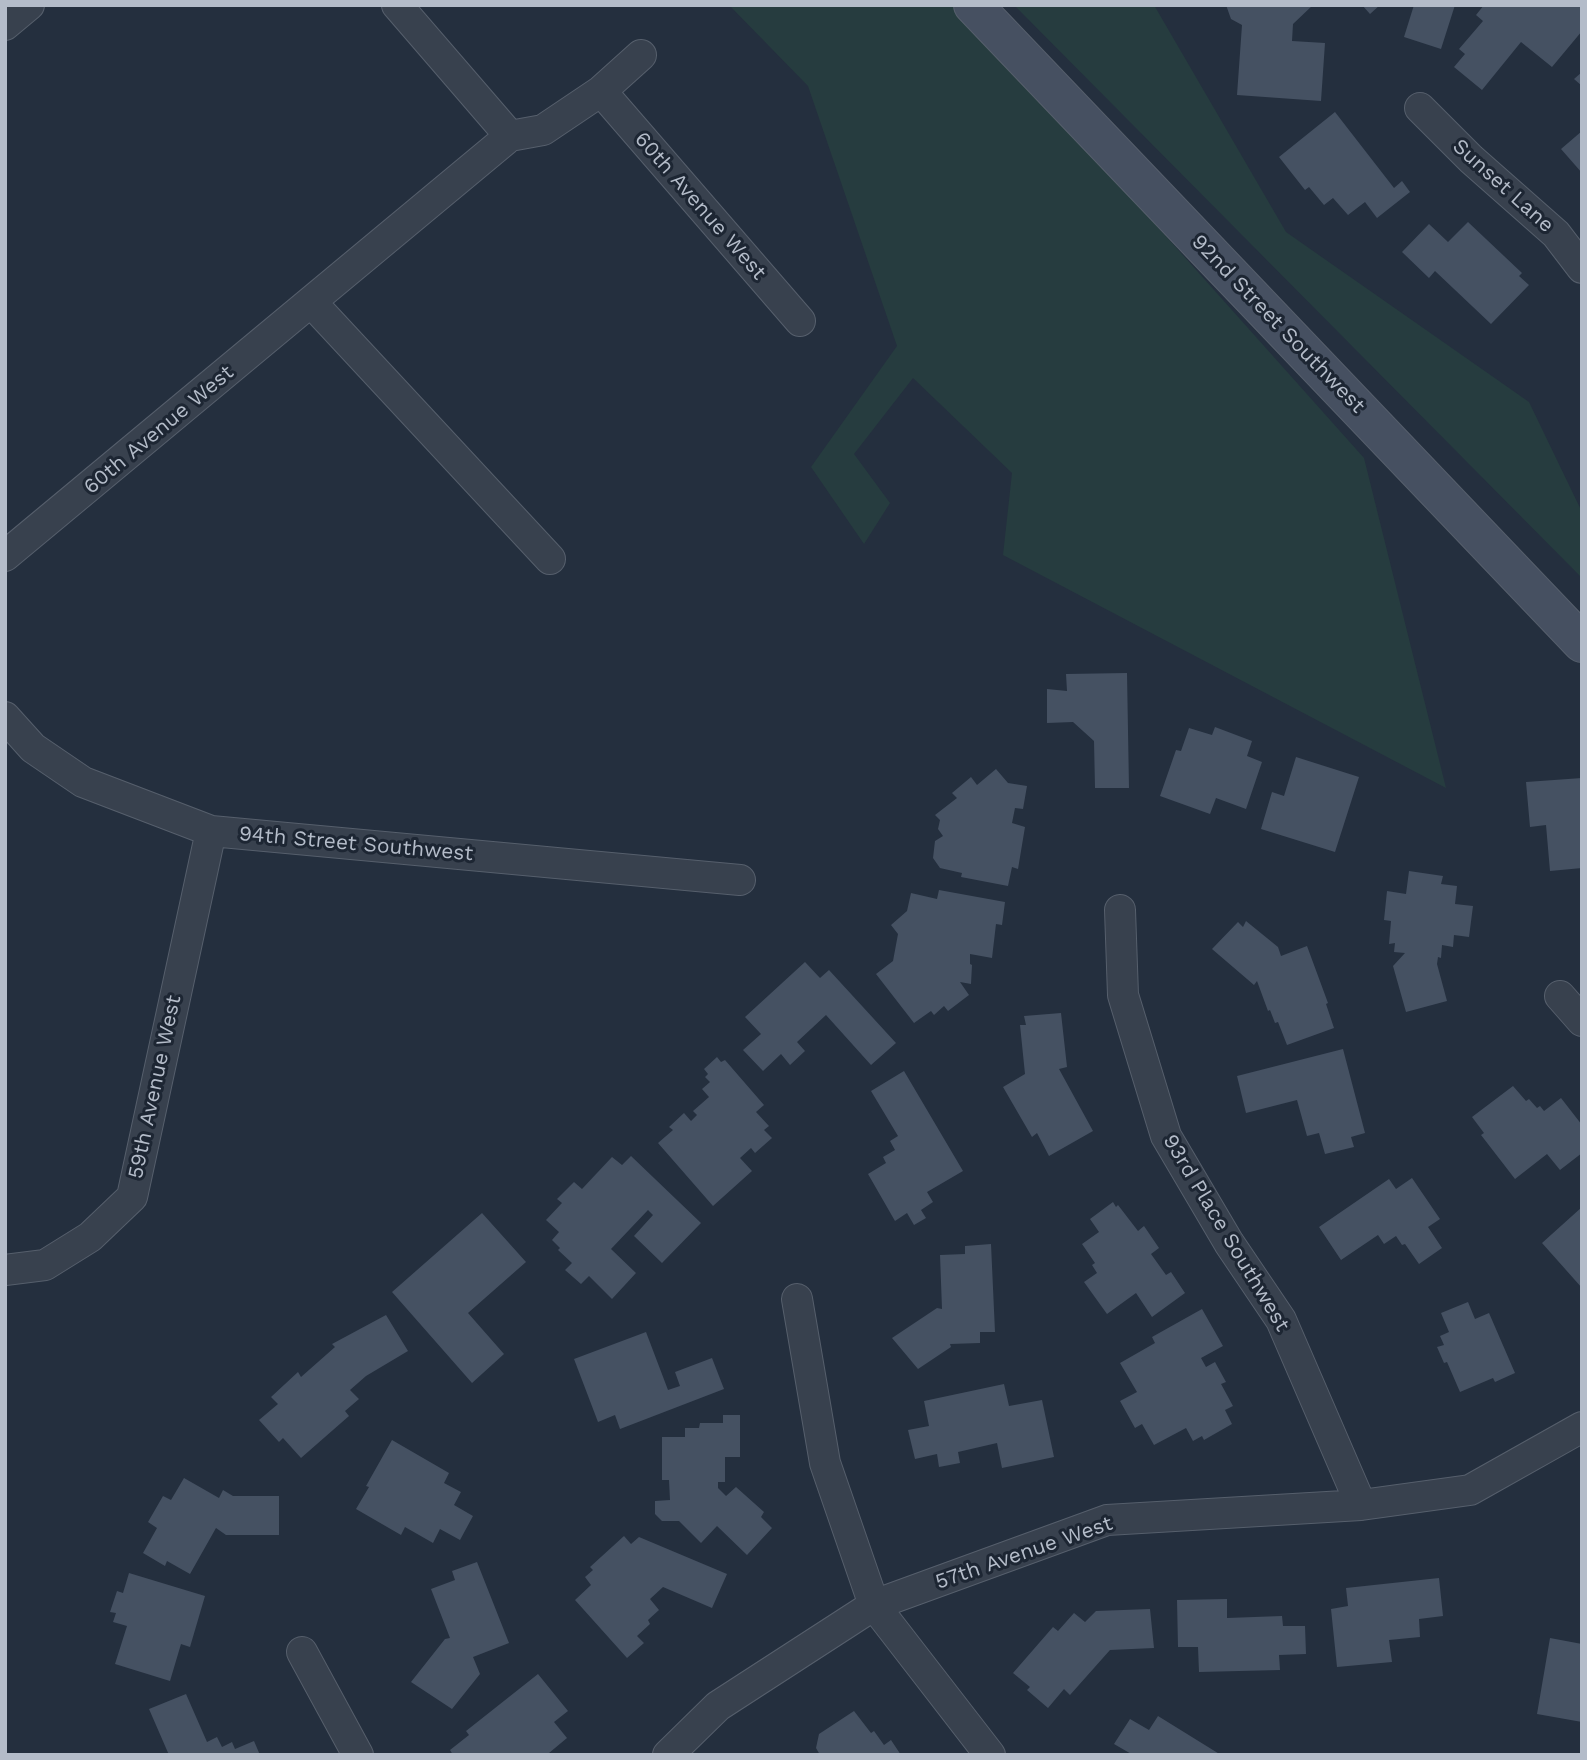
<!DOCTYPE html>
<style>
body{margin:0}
#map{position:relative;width:1587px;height:1760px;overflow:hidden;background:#242f3e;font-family:"Work Sans",sans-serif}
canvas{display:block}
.frame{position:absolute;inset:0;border:7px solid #b4bcc9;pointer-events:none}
</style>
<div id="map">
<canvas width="1587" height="1760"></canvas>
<div class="frame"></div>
</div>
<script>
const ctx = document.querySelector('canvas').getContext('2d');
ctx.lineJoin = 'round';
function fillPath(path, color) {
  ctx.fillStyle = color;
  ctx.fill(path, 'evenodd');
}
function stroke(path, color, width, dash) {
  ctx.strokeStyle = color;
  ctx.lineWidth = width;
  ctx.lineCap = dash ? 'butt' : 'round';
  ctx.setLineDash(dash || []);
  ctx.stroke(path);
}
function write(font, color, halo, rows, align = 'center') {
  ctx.font = font + ' "Work Sans",sans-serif';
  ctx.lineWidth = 6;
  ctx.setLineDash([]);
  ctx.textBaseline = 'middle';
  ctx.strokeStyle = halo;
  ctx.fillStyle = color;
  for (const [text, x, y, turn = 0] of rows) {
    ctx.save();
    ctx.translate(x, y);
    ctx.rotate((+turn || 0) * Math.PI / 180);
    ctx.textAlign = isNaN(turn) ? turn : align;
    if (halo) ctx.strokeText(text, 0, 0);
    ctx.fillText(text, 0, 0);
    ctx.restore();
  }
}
fillPath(new Path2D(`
 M729 5H952L965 11 1364 458 1446 788 1003 555 1012 473 913 378 854 454 890 503 864 544 811 467 897 346 808 86Z
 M1014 5H1154L1286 232 1529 402 1582 512V578Z`), '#263c3f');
fillPath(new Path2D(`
 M1226 5H1313L1293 24 1292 41 1325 43 1321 101 1237 95 1242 25 1231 19Z
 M1362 5H1380L1370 14Z
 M1414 5H1455L1441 49 1404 37Z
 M1484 5H1582V31L1552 67 1521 42 1482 90 1454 67 1465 54 1459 49 1483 21 1476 15Z
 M1582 72V86L1574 79Z
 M1335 112 1394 188 1402 181 1410 192 1377 218 1365 202 1348 215 1333 198 1324 205 1309 187 1305 190 1279 157Z
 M1582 131V173L1561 149Z
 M1468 222 1522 273 1519 276 1529 285 1491 324 1435 271 1429 278 1402 252 1429 224 1448 242Z
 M1127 673 1129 788H1095L1094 741 1073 722 1047 723V689L1067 691 1066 674Z
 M1215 727 1252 741 1247 756 1262 762 1246 809 1216 798 1210 814 1160 796 1176 750 1181 751 1189 728 1212 735Z
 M1296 757 1359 777 1335 852 1261 829 1272 792 1284 796Z
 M996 769 1008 783 1027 786 1023 809 1015 808 1012 823 1025 827 1018 869 1012 867 1008 886 961 877 962 873 940 868 933 858 935 841 943 836 938 829 940 820 935 815 957 798 952 793 971 777 977 785Z
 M1582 778V868L1550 871 1546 825 1530 827 1526 782Z
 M1409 871 1443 876 1441 884 1457 886 1455 904 1473 906 1469 937 1454 935 1453 947 1442 945 1441 958 1438 957 1437 964 1447 1001 1406 1012 1393 966 1405 953 1394 952 1395 943 1389 944 1391 921 1384 920 1387 891 1406 894Z
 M939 890 1005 902 1002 925 996 924 992 958 970 954V964L972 965 971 984 960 982 969 995 948 1011 944 1006 934 1015 931 1011 914 1023 876 974 893 961 898 934 891 925 907 911 911 893 937 899Z
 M1246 921 1278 947 1281 956 1307 946 1328 1003 1326 1004 1334 1028 1287 1045 1278 1022 1275 1023 1270 1010 1268 1011 1257 981 1254 985 1212 949 1238 922 1243 927Z
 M805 962 820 978 829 970 896 1043 871 1065 826 1015 797 1042 805 1051 790 1065 781 1054 763 1071 743 1050 761 1034 745 1017Z
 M1061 1013 1067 1067 1059 1069 1093 1131 1049 1156 1037 1133 1032 1137 1003 1087 1025 1074 1020 1025H1026L1024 1016Z
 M1343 1049 1365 1133 1351 1137 1354 1147 1325 1154 1319 1133 1307 1136 1297 1100 1246 1113 1237 1076Z
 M717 1057 721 1062 725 1060 764 1105 756 1112 769 1126 764 1130 772 1138 755 1153 751 1148 740 1158 752 1171 713 1206 658 1143 673 1130 669 1127 684 1113 691 1121 697 1115 693 1111 709 1097 702 1089 710 1082 705 1077 708 1074 704 1069Z
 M904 1071 963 1171 927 1192 933 1202 921 1210 926 1218 914 1225 907 1213 895 1221 868 1174 886 1163 883 1157 895 1150 890 1141 898 1136 871 1091Z
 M1513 1086 1526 1101 1529 1099 1537 1108 1540 1106 1544 1111 1561 1098 1582 1125V1153L1560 1170 1547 1154 1515 1179 1481 1135 1484 1133 1472 1117Z
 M631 1156 701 1223 662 1263 634 1236 653 1215 648 1210 611 1249 636 1273 612 1299 589 1276 581 1284 565 1270 572 1263 558 1250 560 1248 552 1240 559 1232 546 1220 562 1203 557 1199 574 1182 582 1189 612 1157 622 1165Z
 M1412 1178 1440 1219 1428 1227 1442 1248 1419 1264 1405 1244 1402 1245 1396 1236 1384 1244 1378 1235 1341 1260 1319 1227 1389 1179 1396 1189Z
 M1113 1202 1116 1207 1118 1205 1138 1231 1144 1226 1159 1248 1151 1254 1166 1275 1171 1272 1185 1293 1152 1317 1136 1293 1107 1314 1084 1282 1097 1273 1092 1265 1095 1263 1082 1244 1099 1232 1090 1219Z
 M1582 1207V1288L1542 1243Z
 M482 1213 526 1262 468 1313 504 1354 472 1383 392 1292Z
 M991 1244 995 1332H980V1343L950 1344 951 1347 918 1369 892 1338 937 1308 942 1309 940 1255 965 1254V1246Z
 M1468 1302 1475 1319 1489 1313 1515 1373 1495 1382 1493 1378 1460 1392 1447 1362 1444 1363 1437 1347 1444 1345 1440 1336 1449 1332 1441 1313Z
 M1202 1309 1223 1346 1201 1358 1206 1367 1215 1362 1226 1382 1221 1384 1233 1406 1225 1410 1232 1424 1204 1440 1202 1436 1193 1441 1186 1428 1154 1445 1142 1424 1135 1428 1120 1401 1137 1392 1120 1363 1155 1343 1152 1337Z
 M386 1315 408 1351 366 1376 350 1390 359 1399 345 1411 349 1416 301 1458 283 1438 279 1442 259 1420 278 1404 271 1397 298 1372 301 1377 335 1347 332 1344Z
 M646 1332 668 1390 680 1386 675 1372 712 1358 724 1389 620 1429 615 1415 598 1422 574 1359Z
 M1004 1384 1009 1406 1042 1400 1054 1457 1002 1468 997 1443 958 1452 960 1463 939 1467 937 1454 915 1459 908 1430 929 1426 924 1401Z
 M723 1415H740V1457H725V1482H718V1488L726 1496 736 1487 764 1512 761 1517 772 1528 747 1555 717 1526 701 1543 679 1521H662L655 1514V1501L670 1500 669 1480H662V1437H685V1428H699L700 1423H723Z
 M392 1440 449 1473 444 1483 461 1492 454 1505 473 1516 460 1540 440 1529 433 1543 405 1527 401 1535 356 1509 369 1487 366 1486Z
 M184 1478 219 1498 223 1490 233 1496H279V1535H226L216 1528 190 1574 167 1561 165 1566 143 1553 157 1528 148 1522 163 1496 171 1500Z
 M624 1536 631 1544 639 1537 727 1574 712 1608 663 1587 650 1599 659 1610 648 1620 650 1624 637 1636 644 1643 627 1658 575 1600 591 1585 585 1577 593 1570 590 1567Z
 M477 1562 509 1643 473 1657 480 1674 452 1709 411 1682 445 1639 450 1638 431 1589 455 1580 452 1571Z
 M129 1573 205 1596 190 1647 181 1644 170 1681 115 1664 127 1626 113 1622 116 1613 110 1612 117 1591 123 1593Z
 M1439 1578 1443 1616 1419 1619 1420 1637 1389 1640 1392 1662 1337 1667 1331 1609 1348 1606 1346 1588Z
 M1227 1599V1618L1282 1616 1283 1626H1305L1306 1654 1279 1655 1280 1670 1199 1672 1198 1647H1178L1177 1600Z
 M1150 1609 1154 1648 1110 1650 1070 1695 1064 1689 1048 1708 1027 1690 1030 1687 1013 1673 1053 1627 1058 1631 1074 1613 1085 1622 1096 1611Z
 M1550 1638 1582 1644V1722L1537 1714Z
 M538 1674 568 1711 554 1722 567 1738 549 1753 550 1755H453L450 1750 469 1735 466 1731Z
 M186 1694 207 1742 217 1737 222 1747 232 1742 235 1749 254 1741 260 1755H169L149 1709Z
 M854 1711 871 1733 874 1731 884 1745 891 1740 901 1755H820L816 1748 819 1734Z
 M1158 1716 1221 1755H1133L1114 1744 1130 1719 1149 1730Z`), '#455162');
const street = new Path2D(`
 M397 5 510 136
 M5 25 29 5
 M601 91 800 321
 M1420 108 1471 159 1556 234 1582 268
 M312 303 550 559
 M5 556 510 136 543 130 601 91 641 55
 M5 717 33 748 83 782 211 831 740 880
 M1120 910 1123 995 1166 1136 1229 1243 1281 1320 1361 1505
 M1560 996 1582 1021
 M5 1270 45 1265 90 1237 132 1197 211 831
 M797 1299 825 1463 874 1605 990 1755
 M302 1652 358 1755
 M668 1755 718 1706 874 1605 1107 1520 1361 1505 1470 1490 1582 1427`);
const secondary = new Path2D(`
 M973 5 1582 643`);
stroke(street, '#565f6c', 32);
stroke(secondary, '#565f6c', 40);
stroke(street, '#38414e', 30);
stroke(secondary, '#465061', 38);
write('21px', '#b4bcc9', '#1d2633', [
 ["Sunset Lane",1503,186,42],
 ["60th Avenue West",700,206,49],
 ["92nd Street Southwest",1278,324,46],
 ["60th Avenue West",159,430,-40],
 ["94th Street Southwest",356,844,5],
 ["59th Avenue West",155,1087,-78],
 ["93rd Place Southwest",1226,1233,59],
 ["57th Avenue West",1024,1553,-19]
]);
</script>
